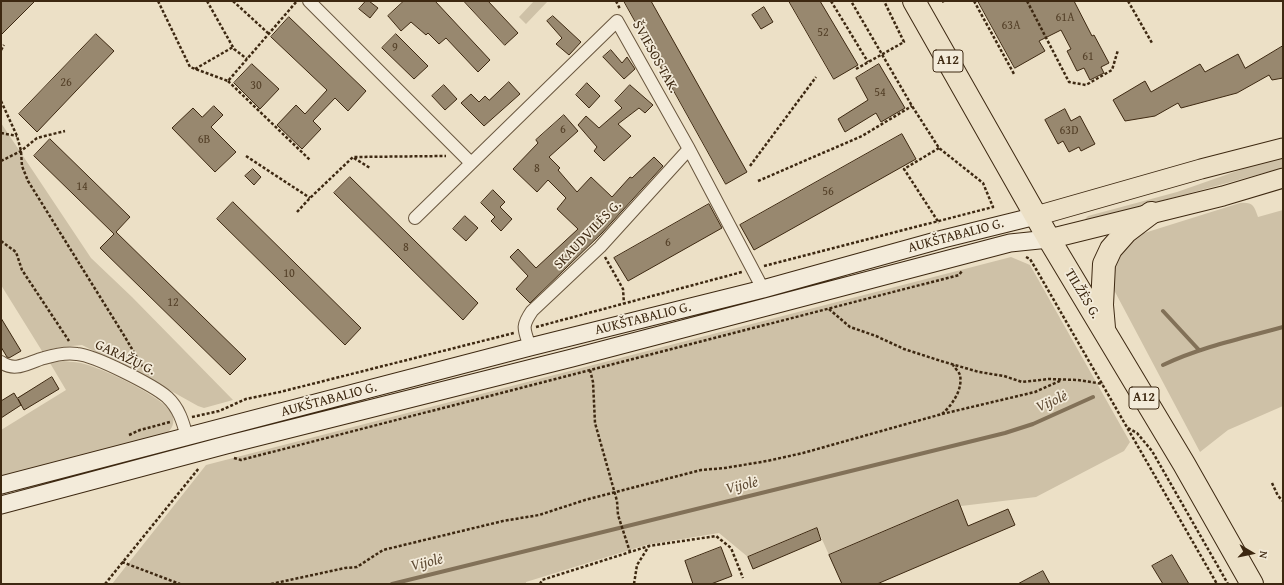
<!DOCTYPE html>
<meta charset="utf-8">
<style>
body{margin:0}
#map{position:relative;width:1284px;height:585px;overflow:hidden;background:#ece0c6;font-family:"Gentium Book Plus",serif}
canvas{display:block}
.frame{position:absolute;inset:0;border:2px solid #3d2811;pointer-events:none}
.north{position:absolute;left:1232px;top:533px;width:40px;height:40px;-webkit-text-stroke:3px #f3ebda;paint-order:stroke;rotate:99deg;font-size:11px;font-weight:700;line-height:16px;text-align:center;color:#3d2811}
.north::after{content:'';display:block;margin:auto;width:14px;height:18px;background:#3d2811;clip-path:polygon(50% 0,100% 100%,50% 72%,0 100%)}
</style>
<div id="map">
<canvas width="1284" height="585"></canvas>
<div class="frame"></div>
<div class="north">N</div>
</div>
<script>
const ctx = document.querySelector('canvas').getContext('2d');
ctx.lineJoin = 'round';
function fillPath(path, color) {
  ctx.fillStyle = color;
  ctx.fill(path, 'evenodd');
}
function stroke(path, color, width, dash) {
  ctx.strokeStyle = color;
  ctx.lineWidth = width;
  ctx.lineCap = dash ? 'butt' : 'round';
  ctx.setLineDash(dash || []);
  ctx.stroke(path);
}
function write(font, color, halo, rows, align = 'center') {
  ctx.font = font + ' "Gentium Book Plus",serif';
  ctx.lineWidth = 3.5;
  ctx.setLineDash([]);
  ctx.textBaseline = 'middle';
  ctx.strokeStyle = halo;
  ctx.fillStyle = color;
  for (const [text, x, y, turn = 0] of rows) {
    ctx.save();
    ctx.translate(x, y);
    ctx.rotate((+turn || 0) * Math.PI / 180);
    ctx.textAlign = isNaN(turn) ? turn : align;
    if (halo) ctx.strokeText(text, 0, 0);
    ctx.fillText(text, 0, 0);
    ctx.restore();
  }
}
fillPath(new Path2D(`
 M534 1H548L526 24 519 17Z
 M1 123 91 258 132 297 233 400 204 408 198 406 155 382 82 345 61 347 42 351 1 285Z
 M1283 157V167L1275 170 1091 220H1087L1085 219 1088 216 1177 192 1254 165Z
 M1240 203C1253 202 1254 206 1258 217L1283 210V406L1228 430 1200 452 1114 290 1113 280 1116 258 1121 249 1141 234Z
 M1011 257 1030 265 1130 442 1124 451 1036 497 961 506 958 500 829 555 817 528 748 557 719 533 646 545 526 582V584H112L206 465Z
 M64 361C72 362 80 362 88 365 105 370 169 399 173 416 175 426 170 431 163 437L1 479V430L66 390 50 363Z`), '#cec1a7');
stroke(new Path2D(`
 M1163 311 1199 350
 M1163 365C1201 347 1243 338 1283 327
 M392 584 1005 433 1033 424 1093 397`), '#827158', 4);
const building = new Path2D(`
 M1 1H35L1 35Z
 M366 1H369L378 8 370 18 359 9Z
 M404 1H435L490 60 478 72 446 38 439 44 428 33 426 35 411 22 401 31 388 16Z
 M464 1H488L518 33 505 45Z
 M624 1H651L747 172 726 184Z
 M789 1H820L858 65 834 79Z
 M978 1H1074L1092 36 1094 35 1109 63 1101 67 1104 73 1090 80 1084 68 1077 71 1067 51 1071 49 1061 30 1039 41 1045 51 1015 68Z
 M764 7 773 22 761 29 752 15Z
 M553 16 581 42 569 55 556 44 562 38 547 21Z
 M289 17 366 91 348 111 335 98 313 121 321 129 302 149 277 125 296 105 305 114 327 90 271 37Z
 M96 34 114 51 37 132 19 114Z
 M396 34 428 66 414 79 382 48Z
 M1283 46V78L1272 80 1269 75 1237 93 1181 108 1178 103 1155 116 1125 121 1113 100 1145 81 1151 92 1200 64 1205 72 1238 54 1245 68Z
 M611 50 622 63 627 57 635 69 624 79 603 57Z
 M252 64 279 89 260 109 234 83Z
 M879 64 905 108 881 122 876 113 845 132 838 119 868 100 856 78Z
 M509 82 520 94 484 126 461 103 471 94 479 102 485 96 489 100Z
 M587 83 600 96 589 108 576 95Z
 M444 85 457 99 445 110 432 96Z
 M630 85 653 105 645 113 639 108 618 124 631 136 604 161 594 151 597 147 578 125 586 116 599 128 622 108 615 101Z
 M214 106 223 115 211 127 236 152 215 172 172 128 193 108 202 117Z
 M1065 109 1071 121 1080 116 1095 144 1081 151 1079 147 1069 152 1063 141 1058 144 1045 120Z
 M564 115 578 131 549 157 560 168 558 170 577 192 591 177 612 197 630 177 632 178 654 157 663 166 602 233 530 303 516 289 528 276 510 257 518 249 536 268 578 229 557 209 566 198 548 180 537 192 513 169 538 143 536 140Z
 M902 134 916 159 754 250 740 225Z
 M50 139 130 217 116 232 246 359 230 375 100 248 114 234 34 156Z
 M253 169 261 177 254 185 245 176Z
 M350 177 478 303 463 320 334 193Z
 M493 190 505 202 500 207 512 219 501 231 491 221 495 217 481 203Z
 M233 202 361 328 345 345 217 219Z
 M709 204 722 228 628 281 614 258Z
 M465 216 478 228 466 241 453 229Z
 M1 318 21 351 9 358 7 357 1 347Z
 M52 377 59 389 24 410 18 399 21 405 1 418V401L14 393 17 398Z
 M958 500 968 526 1008 509 1015 525 877 584H842L829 555Z
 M817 528 821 540 753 569 748 557Z
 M721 547 732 576 711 584H693L685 561Z
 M1172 555 1189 584H1163L1152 566Z
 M1043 571 1050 584H1018Z`);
fillPath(building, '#98886f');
stroke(building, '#3d2811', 1);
const street = new Path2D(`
 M309 1 471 163
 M415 218 617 21 689 149 763 289
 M530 347C524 329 521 327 532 311L600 247 689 149
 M1 362C15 373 29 362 44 358 54 355 65 352 77 354 94 355 153 385 167 397 179 408 183 422 187 437`);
const secondary = new Path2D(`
 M1 485 530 347 763 289 943 239 1036 216
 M1 505 226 445 572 358 1010 243 1049 239`);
const primary = new Path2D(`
 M1036 216 1201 169 1283 148
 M1049 239 1223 196 1283 178`);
const highway = new Path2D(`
 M914 1 1049 239 1184 464 1252 584
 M1104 328 1102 305 1104 264 1111 249 1126 232 1151 213`);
stroke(street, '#69563e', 14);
stroke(secondary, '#3d2811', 19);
stroke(primary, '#3d2811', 21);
stroke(highway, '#3d2811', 24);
stroke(new Path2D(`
 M158 1 190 67 228 81 297 1
 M207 1 234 49 247 59
 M233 1 269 34
 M616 1 620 9
 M831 1 868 62
 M974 1 1014 74
 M1027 1 1069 82 1086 85 1112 70 1118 50
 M1128 1 1152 43
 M942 2 944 1
 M1 50 4 45
 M195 69 233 47
 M856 69 904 42 884 1
 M228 81 310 160
 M1 101 17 136 21 151 22 166 28 181 125 337 143 368
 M1 133 17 136
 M939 148 904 169 939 223
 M246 156 310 198
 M354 158 370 168
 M1 161 21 151 37 138 65 131
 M750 166 816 77
 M758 181 862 136 912 106
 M297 212 310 198 353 157 446 156
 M1 241 16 252 22 270 69 341
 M605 257 623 289 624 304
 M1026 257 1030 259 1036 269 1217 584
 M764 266 993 207 983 183 939 148 912 106 851 1
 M829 309 850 327 876 336 904 349 941 361 979 372 1004 376 1022 382 1049 379 1078 380 1103 384
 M536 327 742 272
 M590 370 593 382 595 423 617 501 618 515 630 552
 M942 414 1035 392 1062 380
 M192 417 219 411 246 399 280 392 514 333
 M1128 428 1137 433 1152 451 1228 584
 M129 435 140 430 170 422
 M234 458 241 460 959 275 962 271
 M1272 483 1278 496 1283 501
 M122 562 180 584
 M105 584 199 468
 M271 584 345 568 357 567 383 550 503 521 539 515 585 500 701 470 725 468 767 461 803 453 942 414C952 405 963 390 960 375 959 372 955 368 953 365
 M540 584 542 580 649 546
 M634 584 637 565 649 546 716 536 731 548 743 578`), '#3d2811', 2.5, [3, 2]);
stroke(street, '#f3ebda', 12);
stroke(secondary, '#f3ebda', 17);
stroke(primary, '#ece0c6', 19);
stroke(highway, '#ece0c6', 22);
write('12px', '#544028', null, [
 ["61A",1065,18],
 ["63A",1011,26],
 ["52",823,33],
 ["9",395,48],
 ["61",1088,57],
 ["26",66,83],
 ["30",256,86],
 ["54",880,93],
 ["6",563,130],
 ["63D",1069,131],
 ["6B",204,140],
 ["8",537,169],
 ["14",82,187],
 ["56",828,192],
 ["6",668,243],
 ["8",406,248],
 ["10",289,274],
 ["12",173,303]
]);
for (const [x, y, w] of [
 [948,61,30],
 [1144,398,30]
]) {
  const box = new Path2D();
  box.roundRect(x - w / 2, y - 11, w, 22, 3);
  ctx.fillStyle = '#f3ebda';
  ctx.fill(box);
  stroke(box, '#3d2811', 1);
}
write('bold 13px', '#3d2811', null, [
 ["A12",948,61],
 ["A12",1144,398]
]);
write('14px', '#3d2811', '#f3ebda', [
 ["ŠVIESOS TAK.",655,57,61],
 ["SKAUDVILĖS G.",588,235,-46],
 ["AUKŠTABALIO G.",956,236,-15],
 ["TILŽĖS G.",1082,294,59],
 ["AUKŠTABALIO G.",643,319,-14],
 ["GARAŽŲ G.",125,358,25],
 ["AUKŠTABALIO G.",329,400,-15]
]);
write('italic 15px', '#604c35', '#f3ebda', [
 ["Vijolė",1052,402,-24],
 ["Vijolė",742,486,-14],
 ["Vijolė",427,563,-14]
]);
</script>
